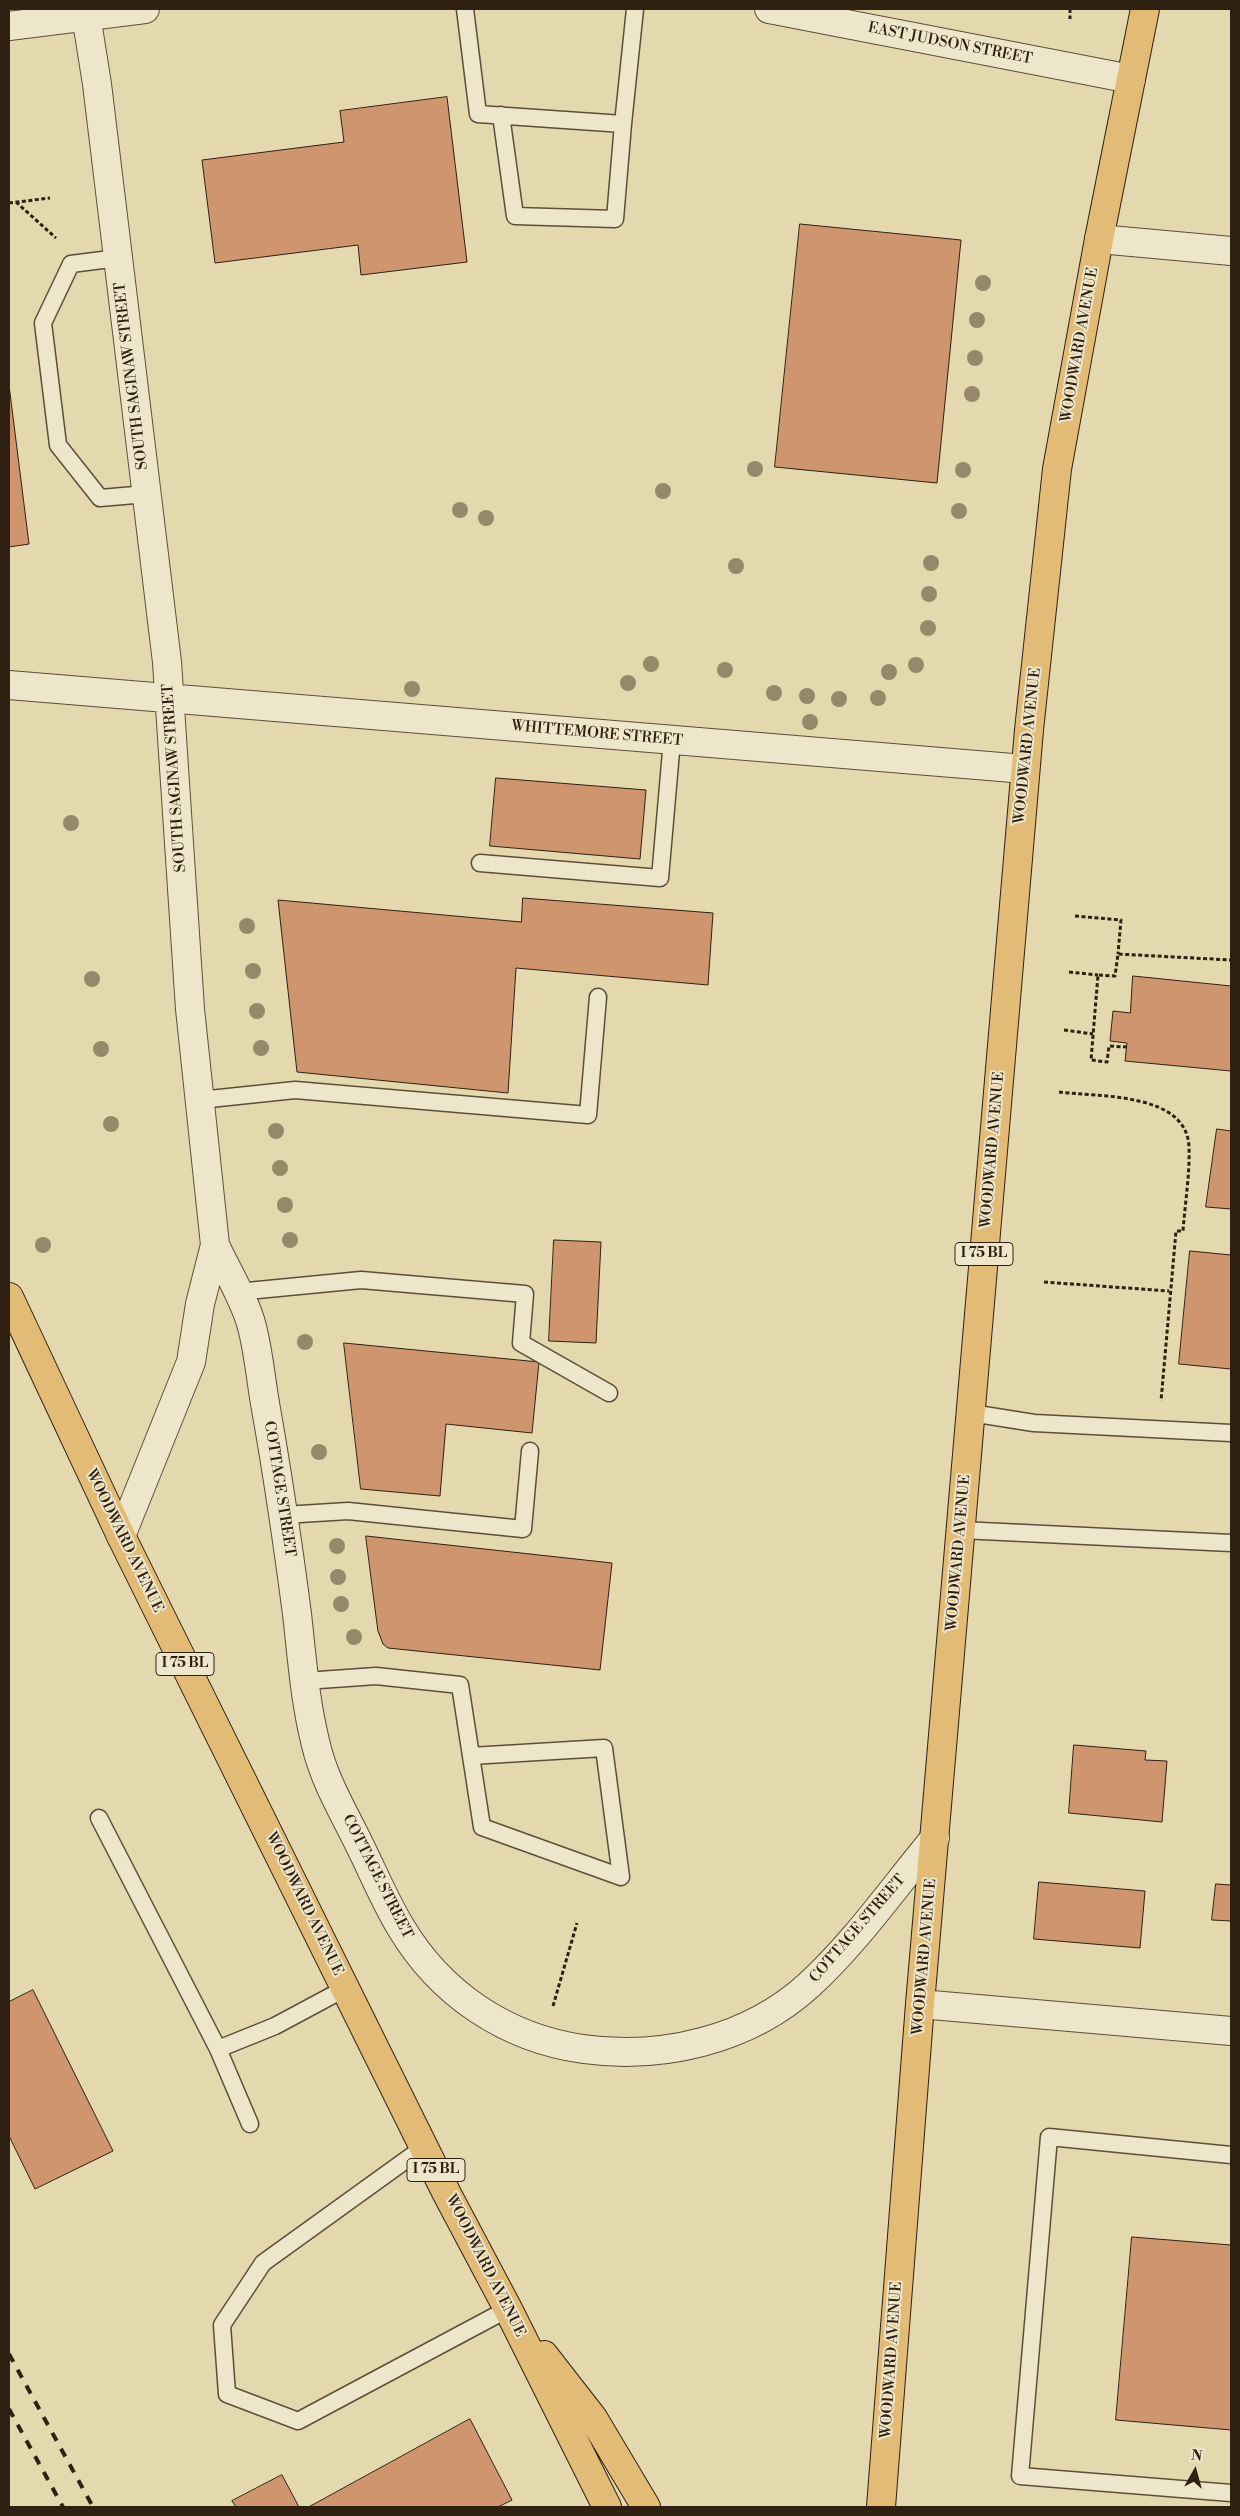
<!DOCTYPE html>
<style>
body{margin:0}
#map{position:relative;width:1240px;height:2516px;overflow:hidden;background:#e4d8ae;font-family:"Libre Bodoni",serif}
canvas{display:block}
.frame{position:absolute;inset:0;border:10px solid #302012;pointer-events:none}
.north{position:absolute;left:1170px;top:2446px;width:50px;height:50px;-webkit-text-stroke:4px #ede6ca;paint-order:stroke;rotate:7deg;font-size:14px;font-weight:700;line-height:20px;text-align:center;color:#302012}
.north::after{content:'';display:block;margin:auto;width:18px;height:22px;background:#302012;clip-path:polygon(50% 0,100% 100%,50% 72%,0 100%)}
</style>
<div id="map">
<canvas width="1240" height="2516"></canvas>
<div class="frame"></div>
<div class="north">N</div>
</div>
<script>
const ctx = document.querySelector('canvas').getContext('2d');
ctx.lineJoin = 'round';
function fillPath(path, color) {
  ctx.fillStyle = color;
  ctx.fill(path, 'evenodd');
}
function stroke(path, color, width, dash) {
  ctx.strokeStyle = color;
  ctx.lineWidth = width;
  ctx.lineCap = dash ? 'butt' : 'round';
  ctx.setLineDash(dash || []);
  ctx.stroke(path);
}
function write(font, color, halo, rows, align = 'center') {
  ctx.font = font + ' "Libre Bodoni",serif';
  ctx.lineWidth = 4;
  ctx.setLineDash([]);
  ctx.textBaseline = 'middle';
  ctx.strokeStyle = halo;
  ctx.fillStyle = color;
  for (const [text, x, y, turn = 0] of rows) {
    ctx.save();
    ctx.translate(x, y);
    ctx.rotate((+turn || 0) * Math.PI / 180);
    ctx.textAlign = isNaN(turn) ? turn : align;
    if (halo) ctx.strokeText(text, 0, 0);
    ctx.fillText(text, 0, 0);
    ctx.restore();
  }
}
const building = new Path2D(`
 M447 97 467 262 361 275 358 245 215 263 202 160 344 142 340 111Z
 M800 224 961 240 937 483 775 467Z
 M9 385 29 544 9 547Z
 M496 778 646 790 640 859 490 846Z
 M523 898 713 913 708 985 516 968 508 1093 297 1072 278 900 521 922Z
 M1133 976 1231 986V1071L1125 1061 1127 1043 1110 1041 1113 1011 1130 1013Z
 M1217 1129 1231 1131V1209L1206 1207Z
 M554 1240 601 1242 596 1343 549 1341Z
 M1190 1251 1231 1255V1369L1179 1364Z
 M344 1343 539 1362 532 1433 446 1424 440 1496 361 1489Z
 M366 1536 612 1563 600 1670 388 1648 383 1644 378 1631Z
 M1074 1745 1146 1751 1145 1760 1167 1761 1162 1822 1069 1813Z
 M1039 1882 1145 1891 1140 1948 1034 1939Z
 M1216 1884 1231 1885V1921L1212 1920Z
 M33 1990 113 2151 35 2189 9 2136V2002Z
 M1132 2237 1231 2245V2430L1116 2420Z
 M470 2419 512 2500 498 2507H309Z
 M282 2475 299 2507H236L232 2501Z`);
fillPath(building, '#cf956f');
stroke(building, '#302012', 1);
const service = new Path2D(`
 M465 9 478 114 623 124 635 9
 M501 115 515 216 615 219 623 124
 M118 258 71 264 43 323 58 445 100 498 147 494
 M480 863 660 878 672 740
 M200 1100 295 1090 588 1115 598 997
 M237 1292 361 1280 525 1294 521 1343 609 1393
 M971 1413 1034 1423 1231 1433
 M284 1515 348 1511 523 1529 530 1451
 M961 1530 1231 1543
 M305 1681 376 1676 460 1685 482 1827 621 1877 604 1748 471 1756
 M99 1818 218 2049
 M250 2124 218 2049 275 2026 346 1988
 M424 2147 263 2263 222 2325 227 2394 298 2421 508 2309
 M1231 2155 1049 2137 1020 2476 1231 2493`);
const minor = new Path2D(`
 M85 9 97 84 167 662 190 1009 215 1245 200 1304 191 1362 121 1536
 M769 9 1131 79
 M9 26 145 9
 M1099 239 1231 251
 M9 685 1025 769
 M215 1245C226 1269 246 1302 252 1327 259 1354 261 1382 266 1409 278 1477 288 1545 297 1614 302 1658 305 1702 316 1745 324 1780 344 1813 360 1846 373 1872 385 1901 400 1926 440 1994 506 2038 583 2049 662 2060 749 2040 809 1985 856 1942 894 1887 935 1838
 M920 2004 1231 2031`);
const primary = new Path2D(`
 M9 1297 121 1536 447 2194 508 2309 607 2507
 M544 2355 593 2418 646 2507
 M881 2507 920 2004 1029 730 1057 469 1099 239 1145 9`);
stroke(service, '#5d4e39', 19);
stroke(minor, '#5d4e39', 30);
stroke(primary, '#302012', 30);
stroke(new Path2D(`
 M1070 9V19
 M16 202 56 238
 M9 203 50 198
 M1075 916 1121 920 1118 954
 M1069 972 1098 975
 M1064 1030 1093 1034
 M1127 1047 1109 1046 1107 1062 1091 1060 1098 975 1115 976 1118 954 1231 960
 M1059 1092C1098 1097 1187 1092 1189 1147 1190 1174 1185 1203 1183 1231H1176L1161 1401
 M1044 1282 1169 1291
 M553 2006 577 1923`), '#302012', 3, [4, 2.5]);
stroke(service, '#ede6ca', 16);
stroke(minor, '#ede6ca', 28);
stroke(primary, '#e2bc77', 28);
stroke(new Path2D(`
 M9 2354 93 2507
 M9 2409 63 2507`), '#302012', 4, [9, 9]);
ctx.fillStyle = '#948969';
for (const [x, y] of [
 [983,283],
 [977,320],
 [975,358],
 [972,394],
 [755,469],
 [963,470],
 [663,491],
 [460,510],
 [959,511],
 [486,518],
 [931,563],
 [736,566],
 [929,594],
 [928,628],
 [651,664],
 [916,665],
 [725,670],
 [889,672],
 [628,683],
 [412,689],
 [774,693],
 [807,696],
 [878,698],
 [839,699],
 [810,722],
 [71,823],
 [247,926],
 [253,971],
 [92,979],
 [257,1011],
 [261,1048],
 [101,1049],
 [111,1124],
 [276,1131],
 [280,1168],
 [285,1205],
 [290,1240],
 [43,1245],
 [305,1342],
 [319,1452],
 [337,1546],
 [338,1577],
 [341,1604],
 [354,1637]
]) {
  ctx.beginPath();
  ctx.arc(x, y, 8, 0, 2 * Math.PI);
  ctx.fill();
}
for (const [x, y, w] of [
 [984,1254,58],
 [185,1664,58],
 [436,2170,58]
]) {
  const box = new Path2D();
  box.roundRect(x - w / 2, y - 11.5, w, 23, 4);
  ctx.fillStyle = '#ede6ca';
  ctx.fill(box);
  stroke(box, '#302012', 1);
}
write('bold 14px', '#302012', null, [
 ["I 75 BL",984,1254],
 ["I 75 BL",185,1664],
 ["I 75 BL",436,2170]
]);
write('15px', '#302012', '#ede6ca', [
 ["EAST JUDSON STREET",950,44,11],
 ["WOODWARD AVENUE",1080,345,-80],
 ["SOUTH SAGINAW STREET",132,376,-97],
 ["WHITTEMORE STREET",597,734,5],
 ["WOODWARD AVENUE",1028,746,-84],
 ["SOUTH SAGINAW STREET",175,778,-94],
 ["WOODWARD AVENUE",993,1150,-85],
 ["COTTAGE STREET",279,1489,81],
 ["WOODWARD AVENUE",124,1541,64],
 ["WOODWARD AVENUE",959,1553,-85],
 ["COTTAGE STREET",377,1877,63],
 ["WOODWARD AVENUE",304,1904,64],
 ["COTTAGE STREET",858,1929,-49],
 ["WOODWARD AVENUE",925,1957,-85],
 ["WOODWARD AVENUE",485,2266,63],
 ["WOODWARD AVENUE",892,2360,-86]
]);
</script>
